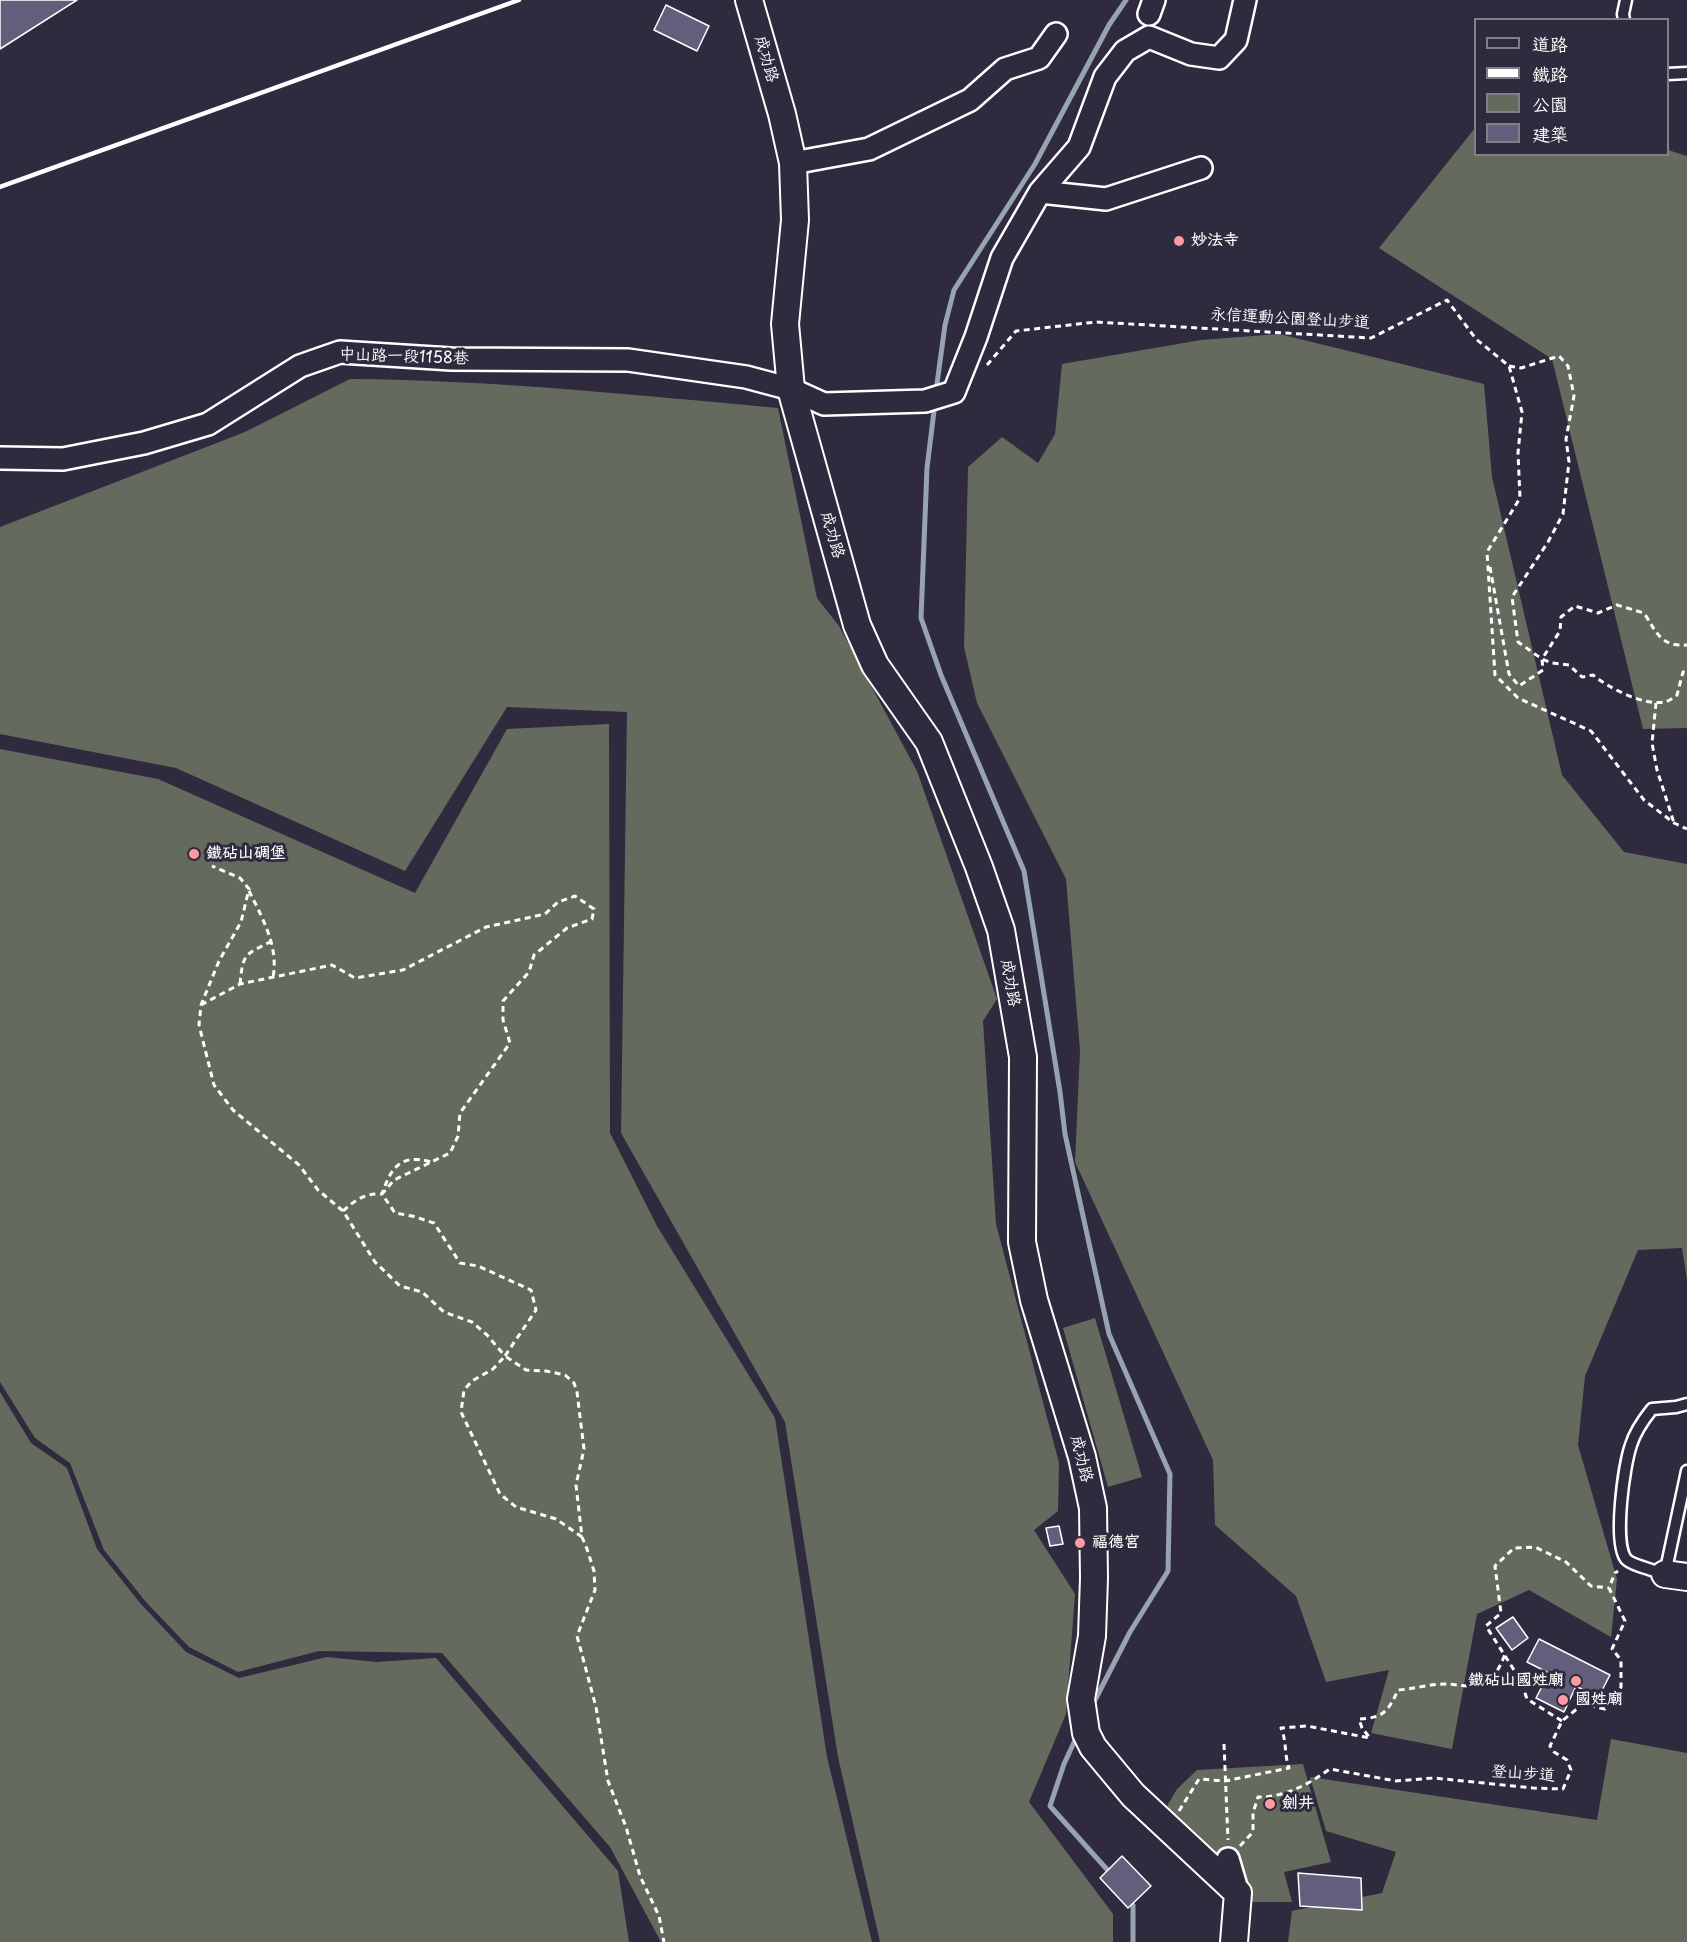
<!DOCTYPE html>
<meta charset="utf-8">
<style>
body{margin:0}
#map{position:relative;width:1687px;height:1942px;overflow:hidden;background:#2f2a3d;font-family:"Playpen Sans","LXGW WenKai TC",sans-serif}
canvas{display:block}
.legend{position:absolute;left:1474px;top:18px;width:195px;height:138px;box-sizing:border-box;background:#2f2a3d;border:2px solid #827f8b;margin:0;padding:8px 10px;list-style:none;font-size:18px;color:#fff}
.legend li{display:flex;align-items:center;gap:12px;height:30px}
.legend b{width:30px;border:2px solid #827f8b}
</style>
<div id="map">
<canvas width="1687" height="1942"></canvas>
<ul class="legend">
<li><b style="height:8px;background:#2f2a3d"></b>道路</li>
<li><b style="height:8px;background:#fff"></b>鐵路</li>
<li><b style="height:16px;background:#646b5e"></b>公園</li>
<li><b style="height:16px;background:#645d7b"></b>建築</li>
</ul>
</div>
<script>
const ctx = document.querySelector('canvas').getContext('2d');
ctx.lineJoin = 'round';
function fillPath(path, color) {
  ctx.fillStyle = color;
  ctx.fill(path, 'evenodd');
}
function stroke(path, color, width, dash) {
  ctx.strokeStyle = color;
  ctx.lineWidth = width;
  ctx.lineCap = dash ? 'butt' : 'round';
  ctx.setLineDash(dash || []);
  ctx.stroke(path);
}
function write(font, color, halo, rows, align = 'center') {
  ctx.font = font + ' "Playpen Sans","LXGW WenKai TC",sans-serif';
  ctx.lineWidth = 6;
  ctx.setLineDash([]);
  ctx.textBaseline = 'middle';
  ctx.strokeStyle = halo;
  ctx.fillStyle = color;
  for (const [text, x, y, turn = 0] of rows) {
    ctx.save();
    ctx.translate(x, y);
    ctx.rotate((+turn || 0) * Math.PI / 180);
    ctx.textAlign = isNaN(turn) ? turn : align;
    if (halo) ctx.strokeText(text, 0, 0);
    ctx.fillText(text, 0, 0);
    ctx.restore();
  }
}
fillPath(new Path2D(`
 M1475 128 1476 154H1668V150L1687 156V728L1643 729 1552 359 1379 248Z
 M1279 334 1484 384 1492 477 1562 775 1624 852 1687 864V1280L1682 1248 1638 1250 1585 1376 1578 1445 1617 1579 1611 1637 1529 1590 1477 1614 1452 1749 1371 1733 1389 1670 1326 1682 1296 1596 1215 1525 1213 1460 1075 1162 1080 1051 1066 879 977 703 964 647 968 467 1002 437 1038 463 1055 434 1062 364 1201 340Z
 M350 379C493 380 636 395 778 408L817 598 839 626 917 771 997 999 983 1021 996 1224 1059 1463 1058 1511 1034 1530 1075 1594 1066 1714 1029 1802 1113 1914V1942H880L838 1757 785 1422 621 1133 627 712 507 707 405 871 176 768 0 734V527L245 432Z
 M609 724 610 1133 657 1226 775 1418 827 1757 872 1942H661L610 1847 442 1653 319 1651 238 1672 189 1647 146 1602 104 1550 70 1463 35 1438 0 1382V749L158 779 415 893 507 729Z
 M1095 1318 1142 1477 1108 1487 1063 1328Z
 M0 1392 31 1443 67 1468 97 1549 140 1603 186 1652 239 1678 327 1657 376 1662 436 1658 618 1871 629 1942H0Z
 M1611 1739 1687 1753V1942H1288L1292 1911 1382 1893 1396 1852 1326 1831 1310 1777 1597 1820Z
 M1303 1764 1331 1862 1284 1872 1292 1902H1249L1163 1813 1177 1789 1197 1770Z`), '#646b5e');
stroke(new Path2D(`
 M936 391 945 325 954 290 1035 164 1109 25 1126 0
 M935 403 927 468 921 618 941 675 1024 871 1060 1092 1065 1134 1109 1334 1170 1474 1168 1571 1130 1632 1092 1706
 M1077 1736 1064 1764 1050 1806 1112 1875
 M1129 1900 1133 1905V1942`), '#97a3b1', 5);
const building = new Path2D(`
 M0 0H77L0 49Z
 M666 5 709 26 697 51 654 30Z
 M1059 1526 1063 1544 1050 1546 1046 1528Z
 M1513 1617 1528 1638 1512 1650 1496 1628Z
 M1539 1639 1610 1675 1598 1698 1576 1686 1564 1712 1536 1698 1549 1673 1527 1662Z
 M1122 1856 1151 1886 1128 1908 1100 1878Z
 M1298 1873 1361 1878 1362 1910 1300 1906Z`);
fillPath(building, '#645d7b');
stroke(building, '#fff', 1.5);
const service = new Path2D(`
 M1624 20 1623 14 1626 0
 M1668 74 1687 73
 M1687 1404 1676 1407 1652 1409C1644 1419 1635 1432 1631 1445 1624 1465 1613 1542 1626 1559 1631 1565 1656 1571 1665 1574L1687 1471`);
const minor = new Path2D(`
 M1149 14 1154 0
 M793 163 869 149 970 100 1005 69 1039 58 1056 34
 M1040 192 1106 199 1201 168
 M0 458 63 459 144 443 208 424 300 366 340 352 451 359 628 360 746 377 791 389 824 404 925 401 954 392 976 337 1002 258 1040 192 1079 147 1105 77 1125 51 1149 37 1191 54 1219 58 1236 40 1245 0
 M1228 1859 1238 1893`);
const tertiary = new Path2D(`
 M749 0 782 114 793 163 795 220 785 324 791 389 857 625 875 665 929 742 979 867 1001 930 1023 1057 1022 1242 1034 1300 1082 1457 1093 1508 1094 1578 1092 1636 1081 1699 1086 1733 1093 1747 1133 1795 1238 1893 1234 1942
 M1665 1574 1687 1577`);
stroke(service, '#fff', 15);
stroke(minor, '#fff', 26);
stroke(tertiary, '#fff', 30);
stroke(new Path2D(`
 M987 365 1016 331 1096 322 1371 338 1447 300 1476 339 1509 366 1522 412 1518 453 1520 498 1487 552 1495 675 1518 698 1591 731 1644 800 1674 823 1687 829
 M1509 366 1521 368 1559 356 1568 366 1574 396 1566 439 1569 462 1563 514 1548 542 1512 597 1518 642 1542 659 1552 663 1569 665 1582 677 1593 675C1609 688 1643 706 1665 702 1669 701 1673 698 1677 695L1683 672H1687
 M1490 567 1509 674 1519 686 1543 670 1542 659 1560 631 1561 617 1575 606 1598 613 1617 605 1644 613C1657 633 1661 647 1687 645
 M1656 703 1652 743 1657 770 1674 823
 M249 891C262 917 279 947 273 977
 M240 984C243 954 244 955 270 942
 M201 1005 240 984 332 965 355 978 403 970 486 927 545 914 558 902 575 896 594 909 592 919 567 928 534 955 529 972 503 1001V1020L510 1043 460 1113 458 1136 450 1153 394 1180 382 1194 395 1213 412 1216 434 1223 460 1263 478 1266 531 1290 536 1310 505 1356 487 1335 472 1322 444 1312 422 1292 400 1286 375 1262 343 1211 318 1190 299 1165 233 1110 214 1085 199 1025 201 1005 219 961 241 922 249 889 240 878 212 866
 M343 1211C355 1200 365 1193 382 1194 391 1168 400 1153 431 1162
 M582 1537 556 1519 516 1507 500 1494 461 1412 464 1390 472 1381 493 1369 505 1356 526 1370 546 1371 565 1375 574 1383 577 1392 584 1449 576 1485 582 1537 587 1549 594 1571 595 1590 577 1636 596 1707 608 1781 626 1827 640 1876 659 1916 664 1942
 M1562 1721 1527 1699 1521 1681 1486 1626 1501 1613 1495 1566 1514 1548 1535 1547 1566 1562 1591 1586 1609 1588
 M1224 1744 1228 1840
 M1179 1811 1199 1779 1225 1781 1289 1768C1284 1754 1287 1742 1281 1728L1307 1726 1370 1738 1362 1728 1359 1719C1383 1718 1388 1712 1398 1690 1414 1689 1429 1684 1445 1684 1453 1684 1461 1686 1469 1686 1489 1687 1499 1671 1505 1654
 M1240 1846 1253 1832V1813L1258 1797C1286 1797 1307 1785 1330 1769L1396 1781 1434 1778 1533 1788 1563 1789 1571 1770 1567 1760 1554 1752 1550 1746 1562 1721 1583 1704 1605 1709 1621 1687V1660L1612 1649 1625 1621 1609 1588 1615 1573 1618 1571`), '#fff', 3, [6, 4.5]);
stroke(service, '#2f2a3d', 10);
stroke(minor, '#2f2a3d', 21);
stroke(tertiary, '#2f2a3d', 26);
stroke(new Path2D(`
 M0 187 519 0`), '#fff', 4.5);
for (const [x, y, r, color] of [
 [1179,241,6,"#ff9aa2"],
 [194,854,6,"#ff9aa2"],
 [1080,1543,6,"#ff9aa2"],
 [1576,1681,6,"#ff9aa2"],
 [1563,1700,6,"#ff9aa2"],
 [1270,1804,6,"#ff9aa2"]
]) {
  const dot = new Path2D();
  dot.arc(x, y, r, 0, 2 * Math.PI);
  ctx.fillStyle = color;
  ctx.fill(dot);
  stroke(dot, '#2f2a3d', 2);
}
write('16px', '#fff', '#2f2a3d', [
 ["成功路",766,59,74],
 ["永信運動公園登山步道",1290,319,3],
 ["中山路一段1158巷",404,357,2],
 ["成功路",832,535,74],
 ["成功路",1010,983,80],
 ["成功路",1081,1459,76],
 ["登山步道",1523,1774,4]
]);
write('bold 16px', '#fff', '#2f2a3d', [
 ["妙法寺",1191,241],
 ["鐵砧山碉堡",206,854],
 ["福德宮",1092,1543],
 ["鐵砧山國姓廟",1564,1681,"right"],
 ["國姓廟",1575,1700],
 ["劍井",1282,1804]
], 'left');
</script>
